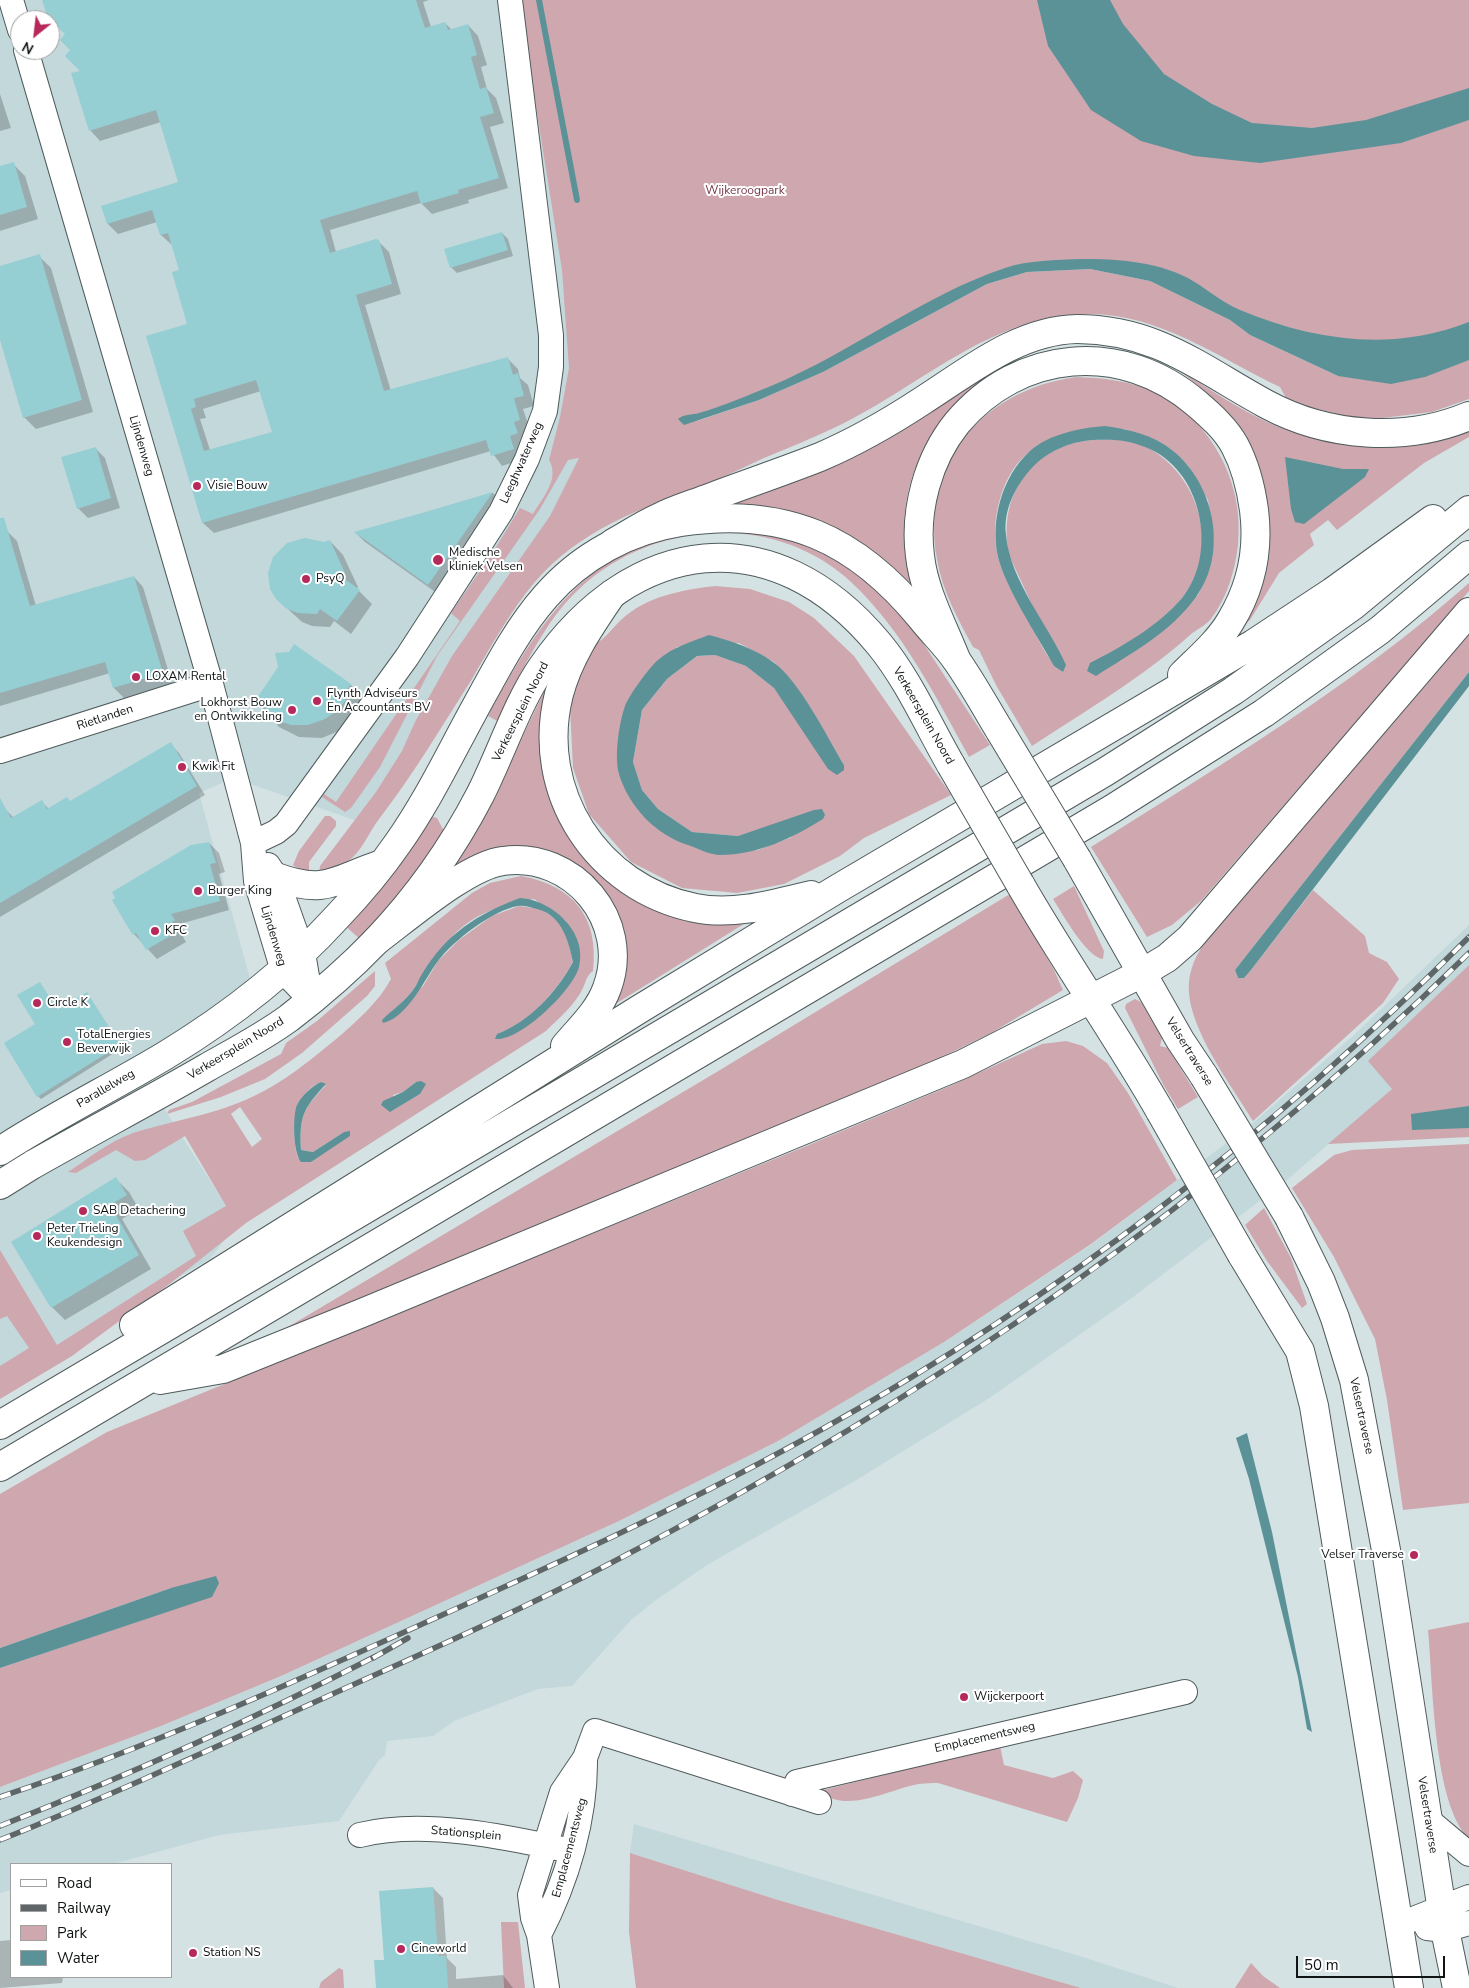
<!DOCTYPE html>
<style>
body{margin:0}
#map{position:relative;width:1469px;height:1988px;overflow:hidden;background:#d5e2e3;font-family:"Nunito Sans",sans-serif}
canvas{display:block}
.legend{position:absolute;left:10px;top:1863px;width:162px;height:115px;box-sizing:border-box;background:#fff;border:1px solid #9fa1a1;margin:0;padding:6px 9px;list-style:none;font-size:15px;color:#101415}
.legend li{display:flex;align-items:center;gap:10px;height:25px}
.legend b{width:25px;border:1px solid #9fa1a1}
.north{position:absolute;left:10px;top:10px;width:50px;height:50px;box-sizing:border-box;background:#fff;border:1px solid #9fa1a1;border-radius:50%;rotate:209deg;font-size:14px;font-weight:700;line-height:20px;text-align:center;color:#101415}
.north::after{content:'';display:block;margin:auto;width:18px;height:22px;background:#b8295b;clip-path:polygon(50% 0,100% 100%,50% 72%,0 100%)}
.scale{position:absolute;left:1296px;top:1956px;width:149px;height:22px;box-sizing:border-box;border:2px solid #101415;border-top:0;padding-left:6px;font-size:15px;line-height:18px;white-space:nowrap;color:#101415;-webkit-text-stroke:4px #fff;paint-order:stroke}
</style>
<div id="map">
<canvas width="1469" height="1988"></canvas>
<ul class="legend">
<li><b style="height:6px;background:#fff"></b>Road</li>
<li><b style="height:6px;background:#5f6667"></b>Railway</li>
<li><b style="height:14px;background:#cfa7af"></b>Park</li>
<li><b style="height:14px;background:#5b9298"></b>Water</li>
</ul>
<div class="north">N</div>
<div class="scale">50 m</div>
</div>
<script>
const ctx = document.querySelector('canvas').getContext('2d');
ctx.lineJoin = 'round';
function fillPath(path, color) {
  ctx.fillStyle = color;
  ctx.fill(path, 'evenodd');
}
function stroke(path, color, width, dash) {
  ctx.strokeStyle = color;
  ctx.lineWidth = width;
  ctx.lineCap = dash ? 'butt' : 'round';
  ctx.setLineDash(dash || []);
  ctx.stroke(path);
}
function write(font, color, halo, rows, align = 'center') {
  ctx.font = font + ' "Nunito Sans",sans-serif';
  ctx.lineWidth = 4;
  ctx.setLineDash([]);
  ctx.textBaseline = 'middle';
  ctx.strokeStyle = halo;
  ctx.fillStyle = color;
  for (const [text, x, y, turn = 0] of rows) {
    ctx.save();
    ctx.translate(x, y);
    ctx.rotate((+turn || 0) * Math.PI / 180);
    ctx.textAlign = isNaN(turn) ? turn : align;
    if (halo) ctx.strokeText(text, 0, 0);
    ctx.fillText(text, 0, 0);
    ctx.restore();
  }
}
fillPath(new Path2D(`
 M0 0H589L639 369 366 824 233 778 199 793 257 1004 148 1083 237 1223 210 1259 127 1307 0 1388ZM20 20H50V50H20Z
 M1469 925V965L1431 1002 1392 1089 1287 1180 1133 1297 991 1397 858 1479 707 1565 656 1600 631 1620 572 1686 538 1689 454 1721 433 1736 387 1741 385 1755 379 1760 339 1821 219 1835 113 1864H11V1890L0 1893V1787L161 1726 281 1676 619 1521 778 1441 944 1342 1092 1244 1253 1123 1354 1035Z
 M634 1824 1083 1957 1178 1988H1081L778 1900 630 1853Z`), '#c2d8db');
fillPath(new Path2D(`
 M519 0H1469V340L1340 356 1172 283 1102 266 1046 267 994 277 822 368 694 422 759 400 823 372 987 284 1027 272 1090 269 1150 281 1230 320 1250 335 1338 376 1469 360V399L1432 412 1382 418H1356L1308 407 1287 400 1280 387C1217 357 1157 312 1085 314 987 317 920 387 836 427 813 438 788 448 764 458 744 467 724 477 704 485 642 508 579 530 534 583 510 612 491 646 472 679 442 726 413 775 379 819 369 832 364 847 352 858 342 867 331 870 319 873L320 866 376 792 402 751 415 722 452 656 550 516 579 458 568 460 540 509 437 656 380 767 351 808 345 812 322 797 324 794 336 802 460 621 451 613 493 552 520 508 533 514C543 497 560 479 549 460L560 417 569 368 562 270Z
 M1000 369C987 377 974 385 963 396 926 430 900 487 905 538 907 554 912 570 915 587H904L882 566 709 504Z
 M1183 373C1211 390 1239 409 1269 423 1333 451 1403 453 1469 430V437L1424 463 1337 530 1328 520 1310 534 1314 545 1279 573 1250 620 1241 628 1251 607 1232 420 1218 403Z
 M1076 377C1101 378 1124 380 1147 389 1209 414 1245 481 1238 545 1235 571 1227 598 1211 619 1206 625 1196 630 1190 635 1142 678 1085 711 1032 746L996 685 979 650 973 647C958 619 942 591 937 559 920 463 982 390 1076 377ZM1124 429 1158 441 1172 450 1188 466 1208 500 1214 541 1208 573 1198 595 1096 675 1090 664C1123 646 1158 627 1182 598 1221 550 1200 476 1148 448 1131 439 1111 439 1093 440 1068 442 1046 451 1029 470 1008 495 1003 523 1009 555L1063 672C1048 662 1040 642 1031 626 1020 605 1004 581 998 557 989 523 1001 471 1032 450 1054 435 1098 433 1124 429Z
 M724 529 781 536 808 544 859 572 906 617 990 745 969 757C935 695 903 631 851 582 774 511 653 520 579 589 550 616 532 652 514 686V691L501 723 488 716C529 640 576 559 667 537 686 533 705 532 724 529Z
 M1469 583V591L1201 901 1172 925 1147 937 1091 847C1221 765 1354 685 1469 583Z
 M715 586 750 589 789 602 814 618 854 656 951 795 864 838 840 856 784 884 737 893 682 888 631 862 589 814 573 768 570 707 576 680 593 645C606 639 611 629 622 619 647 596 682 590 715 586ZM739 643 774 662 793 683 844 765V770L798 721 774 688 746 666 715 655 697 656 667 679 642 710 633 762 642 790 658 809 692 832 738 836 764 828 792 837 758 850 719 855 636 807 618 740 677 647Z
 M1469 634V672L1235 970 1238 978H1244L1251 970 1313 890 1365 936 1369 953 1387 962 1399 979 1383 1003 1253 1121C1231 1084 1180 1019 1190 975 1194 956 1204 943 1216 928Z
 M548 684 590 852 747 922 609 1008 623 984V925L597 885 569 866 451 870 499 784Z
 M325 816H330L336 821V826L309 862V872L299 870 293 865 299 851Z
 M430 816 437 818 444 831 411 880 360 939 344 925Z
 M521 876C574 886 599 917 593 971 587 975 586 981 583 988 575 1005 559 1018 546 1031L246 1223 172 1282 72 1356 0 1399V1366L29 1348 7 1316 0 1319V1250L57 1345 196 1256 183 1231 226 1206 185 1136 145 1160 135 1161 116 1150 76 1173 68 1172C89 1158 110 1141 133 1133 171 1121 218 1114 254 1096 284 1082 309 1061 335 1040 356 1022 378 1003 391 979L385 963 472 893 490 883ZM534 899 566 921 579 967 526 1026 497 1034C531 1021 555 993 573 962L567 936 558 921 541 909 519 906 492 916 459 940 438 961 423 986 383 1020C393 1009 407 1000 415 987 451 932 466 911 534 899ZM321 1082 326 1085C303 1109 299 1116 301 1150L313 1152 344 1132 311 1162 298 1158 296 1151C292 1126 294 1093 321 1082ZM416 1082 420 1094 393 1110V1095L403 1092ZM240 1107 262 1139 252 1147 231 1114Z
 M1074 886 1104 951 1103 959C1086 957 1062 913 1053 899Z
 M1010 894 1054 970 1063 990 993 1032 926 1065 283 1330 715 1073Z
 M1469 965V1137L1328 1144 1392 1089 1368 1061Z
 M375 971V986L367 996 302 1053 265 1079 221 1097 167 1114 169 1110 192 1102 281 1054 286 1043 317 1021Z
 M1135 999 1141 1002 1162 1038 1160 1046 1168 1048 1198 1097 1178 1109 1164 1086 1125 1008 1126 1004Z
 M1066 1041 1083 1046 1107 1063 1128 1093 1177 1180 1091 1244 944 1342 778 1441 619 1521 281 1676 161 1726 0 1787V1668L148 1618 171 1588 0 1648V1494L107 1432 804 1147 950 1086 1042 1044Z
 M1469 1144V1503L1403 1510 1387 1400 1375 1339 1334 1257 1292 1188 1334 1155 1352 1150Z
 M1264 1208 1291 1258 1307 1304 1302 1308 1267 1261 1245 1225Z
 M1469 1622V1839C1433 1803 1433 1682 1428 1630Z
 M1000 1746 1004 1765 1053 1778 1073 1771 1083 1780 1078 1798 1067 1822 938 1783C932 1783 925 1783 919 1784 889 1789 847 1815 819 1791Z
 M630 1853 778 1900 1081 1988H636L629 1932Z
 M501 1922H518L525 1988H504Z
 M1251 1963 1263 1976 1280 1988H1235Z
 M339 1968 343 1970 344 1988H319L321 1982Z`), '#cfa7af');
fillPath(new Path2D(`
 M1037 0H1110L1123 24 1164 74 1212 104 1252 123 1312 128 1366 120 1469 88V120L1401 143 1260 163 1194 156 1141 141 1091 110 1048 46Z
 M1081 259C1117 259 1154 261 1188 278 1206 288 1221 302 1240 310 1314 341 1392 352 1469 322V360L1425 377 1391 384 1338 376 1250 335 1230 320 1150 281 1090 269 1027 272 987 284 823 372 759 400 684 425 678 419C683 414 692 415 699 413 724 406 748 395 771 386 852 352 922 296 1005 268 1029 260 1056 260 1081 259Z
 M1105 426C1128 429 1153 435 1172 450 1214 483 1229 552 1196 597 1170 633 1133 652 1096 676L1087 671 1090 663C1123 646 1157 627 1182 598 1219 553 1202 468 1145 447 1128 440 1112 439 1093 440 1069 442 1047 451 1030 470 1015 487 1003 511 1006 535 1010 581 1048 624 1066 665L1063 672 1054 666C1038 637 1005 587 998 557 990 521 1002 476 1030 451 1049 434 1080 428 1105 426Z
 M1285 457 1343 469H1369L1365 477 1304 524 1295 522 1291 509Z
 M709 635C731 641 754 648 773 662 799 680 827 737 844 765V770L837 775 828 769 774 688 746 666 715 655 697 656 667 679 642 710 633 762 642 790 658 809 692 832 738 836 814 810 822 809 825 815 823 819C792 838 758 855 720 855 710 855 697 848 688 845 656 835 629 807 619 774 614 757 619 723 625 706 630 694 648 669 658 660 673 647 691 642 709 635Z
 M1469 672V686L1251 970 1244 978H1238L1235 970Z
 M520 898C552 900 588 932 579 967 573 990 520 1042 495 1039L497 1034C530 1021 556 993 573 962 568 938 561 913 533 908 529 907 523 905 518 906 493 910 453 941 438 961 424 980 408 1017 383 1023L382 1020C393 1009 407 1000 415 987 418 983 419 978 422 974 446 934 477 914 520 898Z
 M421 1081 426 1084 420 1094 390 1112 381 1105 383 1101 403 1092 416 1082Z
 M321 1082 326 1084C304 1108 299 1115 301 1150L313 1152 344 1132 350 1131V1136L311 1162H301C293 1152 293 1120 296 1108 299 1098 312 1086 321 1082Z
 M1469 1106V1128L1412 1130 1411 1114Z
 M1247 1433 1272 1532 1312 1732 1307 1729 1298 1677 1249 1479 1236 1438Z
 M216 1576 219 1583 212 1597 0 1668V1648L171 1588Z`), '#5b9298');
fillPath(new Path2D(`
 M44 0H429L423 2 431 27 445 23 452 30 468 25 478 36 487 65 481 67 487 89 496 98 504 123 490 127 508 188 468 200 469 203 432 214 421 203 330 230 336 252 378 241 389 252 401 294 365 305 391 391 508 359 518 369 520 378 528 385 534 406 523 409 530 430 524 432 527 444 523 459 502 466 491 451 214 533 203 523 148 337 189 324 181 270 172 245 161 235 157 222 118 234 108 224 103 207 179 183 161 122 100 141 90 130 82 71 67 34ZM261 391 274 433 210 450 200 419 206 418 203 409Z
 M0 94 11 128 0 131Z
 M13 164 25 176 38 219 0 231V168Z
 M502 233 508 239 513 256 457 273 451 267Z
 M39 256 51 268 93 412 36 429 24 417 0 336V267Z
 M95 448 105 458 120 508 88 518 78 508Z
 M493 493 502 502 438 594 365 542 356 533Z
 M7 531 17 541 36 606 134 577 143 587 172 683 124 698 114 688 110 673 0 706V533Z
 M330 541 343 555 358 587 357 589 372 604 351 634 334 621 330 627 312 626 302 622 277 599 324 543Z
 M350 684 363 698 341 730 322 738 299 737 279 727 257 701Z
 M170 744 179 753 205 795 0 917V814L6 810 14 818 41 801 49 809 71 802Z
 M209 843 219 853 225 872 219 874 229 910 180 924 184 931 181 933 186 942 157 959 134 934Z
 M40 983 58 1011 87 993 122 1048 41 1099 38 1096 36 1024Z
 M116 1179 129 1192 139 1209 122 1219 151 1269 65 1320 52 1307Z
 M433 1888 443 1898 447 1958 456 1967V1979L503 1975 513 1988H377L386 1961Z
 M11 1940V1977H63L62 1983 0 1988V1941Z`), '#0003');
stroke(new Path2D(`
 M539 0 577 200`), '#5b9298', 6);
fillPath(new Path2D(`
 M42 0H416L425 28 445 22 448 30 468 24 477 55 471 57 480 89 486 87 494 113 480 117 499 178 458 190 459 193 421 204 417 191 320 220 330 253 376 239 379 240 392 284 356 295 384 391 508 357 513 375 518 373 524 396 514 398 520 420 514 422 518 433 510 436 514 449 491 456 486 440 202 523 146 336 187 324 172 272 179 270 168 233 160 235 152 210 107 224 101 206 178 182 156 110 89 131 71 73 80 71 65 56 70 50 60 40 65 34 48 18ZM256 380 272 432 204 451 191 409 196 407 194 399Z
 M14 162 27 207 0 215V166Z
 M502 232 508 250 450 268 444 249Z
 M40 254 82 400 23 418 0 340V266Z
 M96 447 111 498 77 509 61 457Z
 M493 492 428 585 354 532 422 513Z
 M0 518H4L30 606 134 576 163 673 113 688 105 662 0 693Z
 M305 538 324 542 330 540 345 573 342 577 360 590 337 621 320 609 317 614 298 613 287 609 276 599 270 589 268 573 273 557 287 543Z
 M294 644 351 684 342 696 346 700 338 710 325 719 308 725H291L273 719 264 714 268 710 255 701 278 667 275 653 289 652Z
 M171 742 197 786 0 903V798L11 818 42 800 47 809 67 797 70 801Z
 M209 842 216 863 210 864 220 901 171 914 175 920 172 922 177 932 146 950 136 933 133 935 126 924 112 900 115 898 112 892 191 845Z
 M40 982 57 1010 87 992 120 1045 37 1097 4 1043 35 1024 17 995Z
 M116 1177 127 1195 110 1205 139 1255 51 1308 11 1242Z
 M433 1887 438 1956H446L448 1988H376L374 1960H384L379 1891Z`), '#95ced3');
const minor = new Path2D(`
 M11 0 20 30
 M26 50 211 684 253 843 256 881 283 971 311 1000
 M0 751 211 684
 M253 843 276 832 286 824 407 657 501 512 527 459 545 411 551 367V335L510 0
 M268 865 276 877 303 953 311 1000
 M792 1794 797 1782 1185 1692
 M1427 1819 1469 1854
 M360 1835C423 1819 507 1837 571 1851
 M1398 1925 1469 1897
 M1427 1928 1445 1930 1469 1923
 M539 1935C567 1881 586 1818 585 1758
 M547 1988 539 1935 533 1918 530 1895 562 1792 585 1758 595 1731 819 1802`);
const major = new Path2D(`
 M1077 859 1180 1040 1204 1076
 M276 877C325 895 335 880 379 865
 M1020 884C1064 961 1116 1034 1160 1111
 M0 1151C54 1116 111 1088 166 1055 230 1016 287 972 337 917 359 894 380 869 398 843 427 802 449 756 473 712 495 672 516 630 546 596 581 556 629 530 681 522 785 506 857 539 922 619 933 633 947 646 957 661 973 684 986 708 1000 731
 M0 1185 32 1165C90 1132 149 1101 206 1068 234 1052 263 1037 289 1018 319 995 350 968 376 941 417 898 453 847 480 795 500 756 517 703 542 667 632 536 773 516 879 644 908 679 928 725 951 765
 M1289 1217 1321 1282 1335 1318 1354 1380 1386 1550 1445 1930 1457 1988
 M1242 1255 1300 1351 1314 1406 1409 1988`);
const highway = new Path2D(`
 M613 543C628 535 642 525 658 518 673 510 690 505 706 499 743 485 782 472 820 457 855 442 890 422 922 401 969 371 1019 330 1077 329 1155 329 1202 369 1266 404 1327 437 1405 443 1469 416
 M612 594C591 625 569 656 559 694 534 792 597 888 695 908 733 916 774 904 811 895
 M956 659C943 626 924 592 920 556 914 510 928 459 957 423 1019 349 1122 340 1196 403 1210 415 1226 429 1235 446 1245 465 1251 488 1254 510 1259 549 1251 588 1230 622 1218 642 1199 658 1182 675
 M376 941C407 918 468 865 503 861 573 851 632 921 607 988 599 1011 580 1028 565 1046
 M134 1325 638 1010 837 889 1253 644 1332 592 1433 519
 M160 1380 223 1369 362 1313 963 1064 1142 973 1167 958 1190 938 1469 612
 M0 1425 1105 772 1233 691 1354 605 1469 510
 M0 1467 1112 809 1264 713 1380 630 1469 555`);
stroke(minor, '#505b5c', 26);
stroke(major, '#505b5c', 30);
stroke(highway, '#505b5c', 30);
stroke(minor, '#fff', 24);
stroke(major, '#fff', 28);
stroke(highway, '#fff', 28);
const rail = new Path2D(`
 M373 1658 408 1638
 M0 1797C148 1748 289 1684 431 1620 565 1560 698 1499 826 1427 1062 1295 1278 1128 1469 937
 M0 1826C129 1775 256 1718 378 1655
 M0 1840C110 1796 218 1746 326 1697 421 1654 517 1612 609 1564 927 1399 1213 1204 1469 953`);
stroke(rail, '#5f6667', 5.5);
stroke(rail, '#fff', 4, [11]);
const majorBridge = new Path2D(`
 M1000 731 1077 859
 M951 765 1020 884
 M1204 1076 1289 1217
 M1160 1111 1242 1255`);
stroke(majorBridge, '#505b5c', 30, []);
stroke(majorBridge, '#fff', 28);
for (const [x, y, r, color] of [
 [197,486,5,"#b8295b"],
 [438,560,6,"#b8295b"],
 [306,579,5,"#b8295b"],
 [136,677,5,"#b8295b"],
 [317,701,5,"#b8295b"],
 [292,710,5,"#b8295b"],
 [182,767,5,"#b8295b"],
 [198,891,5,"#b8295b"],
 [155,931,5,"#b8295b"],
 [37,1003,5,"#b8295b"],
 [67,1042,5,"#b8295b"],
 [83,1211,5,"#b8295b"],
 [37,1236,5,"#b8295b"],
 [1414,1555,5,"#b8295b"],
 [964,1697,5,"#b8295b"],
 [401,1949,5,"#b8295b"],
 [193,1953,5,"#b8295b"]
]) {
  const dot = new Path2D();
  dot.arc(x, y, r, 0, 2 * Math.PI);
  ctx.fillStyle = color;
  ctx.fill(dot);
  stroke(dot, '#fff', 2);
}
write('12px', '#773949', '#fff', [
 ["Wijkeroogpark",745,191]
]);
write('12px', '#101415', '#fff', [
 ["Lijndenweg",141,446,74],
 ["Leeghwaterweg",522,463,-66],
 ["Verkeersplein Noord",521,712,-63],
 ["Verkeersplein Noord",923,716,60],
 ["Rietlanden",105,718,-18],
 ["Lijndenweg",273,936,73],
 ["Verkeersplein Noord",236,1049,-31],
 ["Velsertraverse",1189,1052,58],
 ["Parallelweg",106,1089,-30],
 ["Velsertraverse",1361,1416,78],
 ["Emplacementsweg",985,1738,-13],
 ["Velsertraverse",1427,1815,81],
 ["Stationsplein",466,1834,5],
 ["Emplacementsweg",570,1848,-75]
]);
write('12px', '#101415', '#fff', [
 ["Visie Bouw",207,486],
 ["Medische",449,553],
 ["kliniek Velsen",449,567],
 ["PsyQ",316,579],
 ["LOXAM Rental",146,677],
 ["Flynth Adviseurs",327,694],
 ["En Accountants BV",327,708],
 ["Lokhorst Bouw",282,703,"right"],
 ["en Ontwikkeling",282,717,"right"],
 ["Kwik Fit",192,767],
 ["Burger King",208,891],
 ["KFC",165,931],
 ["Circle K",47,1003],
 ["TotalEnergies",77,1035],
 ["Beverwijk",77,1049],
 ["SAB Detachering",93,1211],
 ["Peter Trieling",47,1229],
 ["Keukendesign",47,1243],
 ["Velser Traverse",1404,1555,"right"],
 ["Wijckerpoort",974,1697],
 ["Cineworld",411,1949],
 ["Station NS",203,1953]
], 'left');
</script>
